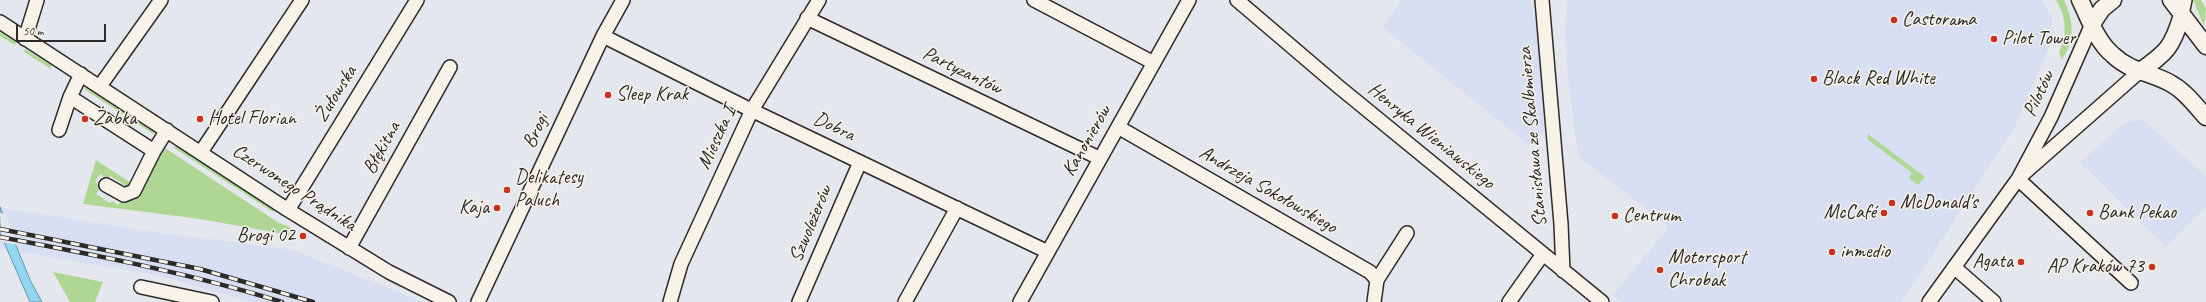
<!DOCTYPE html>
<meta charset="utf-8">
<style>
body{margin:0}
#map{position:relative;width:2206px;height:302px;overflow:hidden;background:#e5e7ee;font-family:Caveat,sans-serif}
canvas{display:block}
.scale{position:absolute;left:16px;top:24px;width:90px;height:18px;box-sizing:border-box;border:2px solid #2b2b2b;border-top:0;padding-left:5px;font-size:12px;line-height:14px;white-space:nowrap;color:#2b2b2b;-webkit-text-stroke:3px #f7f3e8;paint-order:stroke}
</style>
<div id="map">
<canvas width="2206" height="302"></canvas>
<div class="scale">50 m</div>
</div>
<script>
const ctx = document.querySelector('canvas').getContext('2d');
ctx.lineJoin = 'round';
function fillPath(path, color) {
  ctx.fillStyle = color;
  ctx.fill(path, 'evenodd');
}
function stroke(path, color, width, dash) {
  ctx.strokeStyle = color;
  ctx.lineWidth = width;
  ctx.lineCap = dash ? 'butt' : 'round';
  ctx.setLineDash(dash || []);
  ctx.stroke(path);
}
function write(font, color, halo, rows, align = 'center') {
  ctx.font = font + ' Caveat,sans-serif';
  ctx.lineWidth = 3;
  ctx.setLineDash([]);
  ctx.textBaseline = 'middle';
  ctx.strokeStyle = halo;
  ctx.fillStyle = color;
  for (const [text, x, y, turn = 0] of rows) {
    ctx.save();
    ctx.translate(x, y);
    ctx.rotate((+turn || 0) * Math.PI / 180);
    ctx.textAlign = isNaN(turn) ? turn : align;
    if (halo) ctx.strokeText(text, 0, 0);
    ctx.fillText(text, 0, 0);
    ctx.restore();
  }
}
fillPath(new Path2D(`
 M1402 0H1530L1538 27 1544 131 1529 145 1382 27Z
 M1568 0H2042L2052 19V41L2014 129 1901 302H1622L1613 295 1669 227 1578 156 1568 77 1565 27Z
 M2142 119 2206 176V207L2166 247 2080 162 2126 122Z
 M0 207 140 230 293 250 424 302H250L161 276 0 249Z`), '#d8dff2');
fillPath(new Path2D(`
 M2056 0H2064C2073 19 2076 41 2062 59L2059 53C2067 34 2067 18 2056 0Z
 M2193 0H2201L2206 9 2204 26Z
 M0 32 16 42 15 45 0 36Z
 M25 49 51 65V69L24 52Z
 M86 88 151 128 155 135 84 89Z
 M1868 134 1925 177 1918 185 1909 178 1912 173 1867 139Z
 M176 145 275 210 273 212 174 148Z
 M162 146 279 223 290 227V235L200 219 83 204 96 160 131 183 127 189H123L125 185 110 176 108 179 100 174 95 182 101 186 96 194 110 203 112 201 118 205Z
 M53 272 103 282 95 302H70Z`), '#afd793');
const water = new Path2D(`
 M0 207 31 282 42 302H30L0 233Z`);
fillPath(water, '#93d6f4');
stroke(water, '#6992a4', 1);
fillPath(new Path2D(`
 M0 213 5 214 18 245 2 242Z`), '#e5e7ee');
const minor = new Path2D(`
 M1034 0 1154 63
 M1237 0 1339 87 1602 302
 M1542 0 1561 224 1563 271
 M2182 15 2185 0
 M807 18 1099 158
 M0 22 288 210 389 272 449 302
 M603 36 745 107 1048 252
 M25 39 37 0
 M81 74 70 97 78 102 154 151 167 130
 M100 86 161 0
 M1118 127 1370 272 1377 280 1374 302
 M59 130 70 97
 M201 152 302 0
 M2022 175 2139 72
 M2018 179 2131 283
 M106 185 124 195 134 191 154 151
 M288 210 417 0
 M349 248 450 67
 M1954 267 1994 302
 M1377 280 1407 233
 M141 287 212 302
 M478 302 603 36 623 0
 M670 302 681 264 752 110 819 0
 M799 302 860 162
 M905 302 957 208
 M1020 302 1189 0
 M1509 302 1543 254
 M1929 302 2018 179 2051 117 2092 24`);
const major = new Path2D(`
 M2080 0C2089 18 2097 42 2113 55 2131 72 2150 72 2170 83 2185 91 2195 105 2206 117
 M2171 0 2206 46
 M2092 24 2102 9 2113 0
 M2139 72C2167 52 2172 48 2182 15`);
stroke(minor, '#2b2b2b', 16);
stroke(major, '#2b2b2b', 19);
stroke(minor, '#f7f3e8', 13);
stroke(major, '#f7f3e8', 16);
const rail = new Path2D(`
 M0 229 200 269 313 302
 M0 237C95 255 189 273 282 302`);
stroke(rail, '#2b2b2b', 4.5);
stroke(rail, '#f7f3e8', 3, [9]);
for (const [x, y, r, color] of [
 [1894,20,4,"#c8321e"],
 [1994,39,4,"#c8321e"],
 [1814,79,4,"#c8321e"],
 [608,95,4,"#c8321e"],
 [85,119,4,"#c8321e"],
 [200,119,4,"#c8321e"],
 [507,190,4,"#c8321e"],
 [1892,203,4,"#c8321e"],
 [497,208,4,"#c8321e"],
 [1884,213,4,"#c8321e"],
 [2090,213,4,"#c8321e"],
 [1615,216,4,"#c8321e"],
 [303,236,4,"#c8321e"],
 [1832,252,4,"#c8321e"],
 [2021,262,4,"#c8321e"],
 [2152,267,4,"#c8321e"],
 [1660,270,4,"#c8321e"]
]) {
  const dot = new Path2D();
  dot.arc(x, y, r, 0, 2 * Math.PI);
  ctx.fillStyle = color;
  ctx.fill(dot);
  stroke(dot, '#f7f3e8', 1.5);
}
write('20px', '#2b2b2b', '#f7f3e8', [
 ["Castorama",1902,20],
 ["Pilot Tower",2002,39],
 ["Black Red White",1822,79],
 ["Sleep Krak",616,95],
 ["Żabka",93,119],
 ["Hotel Florian",208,119],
 ["Delikatesy",515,178],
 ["Paluch",515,201],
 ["McDonald's",1900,203],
 ["Kaja",489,208,"right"],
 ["McCafé",1876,213,"right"],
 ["Bank Pekao",2098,213],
 ["Centrum",1623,216],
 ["Brogi 02",295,236,"right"],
 ["inmedio",1840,252],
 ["Motorsport",1668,258],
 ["Chrobak",1668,281],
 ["Agata",2013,262,"right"],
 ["AP Kraków 73",2144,267,"right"]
], 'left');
write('20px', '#2b2b2b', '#f7f3e8', [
 ["Partyzantów",962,71,26],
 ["Żułowska",336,94,-58],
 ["Pilotów",2039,94,-65],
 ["Dobra",834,127,26],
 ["Brogi",536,131,-65],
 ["Henryka Wieniawskiego",1431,136,39],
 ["Stanisława ze Skalbmierza",1533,137,-95],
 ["Mieszka I",717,138,-65],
 ["Kanonierów",1087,141,-60],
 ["Błękitna",382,148,-61],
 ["Czerwonego Prądnika",294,188,33],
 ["Andrzeja Sokołowskiego",1268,190,30],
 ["Szwoleżerów",811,224,-67]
]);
</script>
